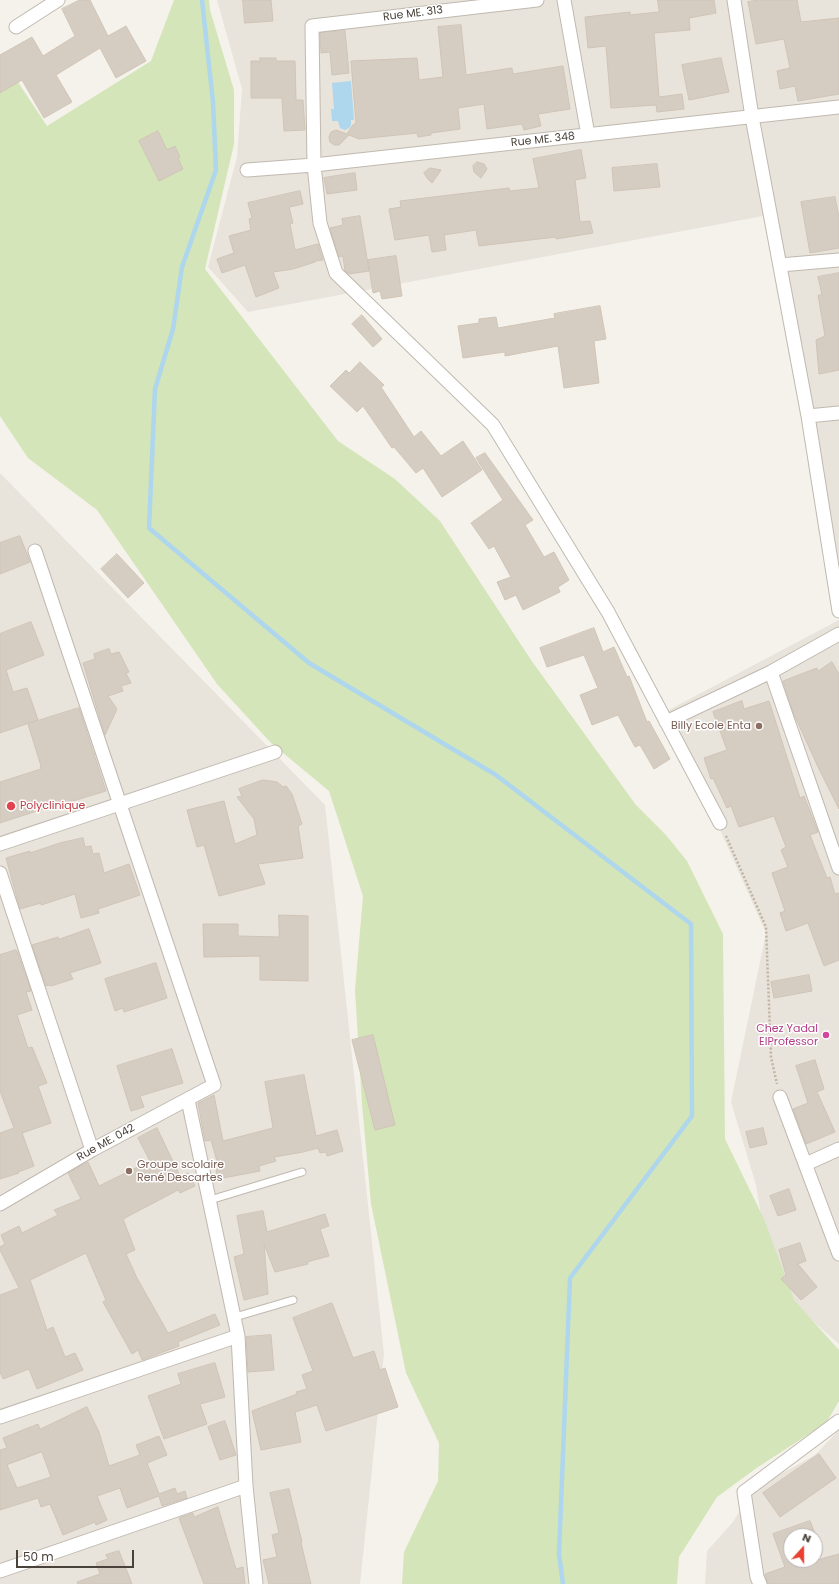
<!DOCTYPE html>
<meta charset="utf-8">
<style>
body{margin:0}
#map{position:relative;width:839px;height:1584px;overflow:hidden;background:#f5f2ec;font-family:Poppins,sans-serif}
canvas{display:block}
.north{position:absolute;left:783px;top:1528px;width:40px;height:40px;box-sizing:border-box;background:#fff;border:1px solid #b6b3b0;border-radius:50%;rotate:21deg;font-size:11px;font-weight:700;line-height:16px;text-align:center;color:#49423a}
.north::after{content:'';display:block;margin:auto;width:14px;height:18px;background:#e9402f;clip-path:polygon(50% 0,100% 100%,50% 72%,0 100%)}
.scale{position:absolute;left:16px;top:1550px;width:118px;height:18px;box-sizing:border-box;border:2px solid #49423a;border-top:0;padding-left:5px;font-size:12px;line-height:14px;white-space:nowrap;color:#49423a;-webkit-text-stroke:3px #fff;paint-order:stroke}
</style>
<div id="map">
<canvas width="839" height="1584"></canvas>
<div class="north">N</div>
<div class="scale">50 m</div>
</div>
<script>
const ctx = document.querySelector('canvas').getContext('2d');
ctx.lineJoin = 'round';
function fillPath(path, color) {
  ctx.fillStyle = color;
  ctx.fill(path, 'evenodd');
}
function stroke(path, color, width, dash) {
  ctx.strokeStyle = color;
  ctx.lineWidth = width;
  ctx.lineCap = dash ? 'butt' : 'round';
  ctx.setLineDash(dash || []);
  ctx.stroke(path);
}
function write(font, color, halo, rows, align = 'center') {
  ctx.font = font + ' Poppins,sans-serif';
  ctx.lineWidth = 3;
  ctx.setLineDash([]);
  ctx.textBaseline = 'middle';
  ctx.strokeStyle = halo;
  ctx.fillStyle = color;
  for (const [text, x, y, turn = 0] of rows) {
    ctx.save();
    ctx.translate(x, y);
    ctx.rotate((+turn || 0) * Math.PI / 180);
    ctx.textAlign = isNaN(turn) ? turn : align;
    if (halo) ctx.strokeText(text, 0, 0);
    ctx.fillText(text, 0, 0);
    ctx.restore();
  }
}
fillPath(new Path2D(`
 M217 0H839V562L763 216 248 312 208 267 237 157 242 89Z
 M0 473 325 805 384 1354 360 1584H0Z
 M839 620V1344L773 1286 756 1185 731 1102 766 933 667 711Z
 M839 1430V1584H705L707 1551 733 1522 752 1490 815 1455ZM791 1536H815V1560H791Z`), '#e8e3db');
fillPath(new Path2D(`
 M174 0H209L210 10 234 90V144L205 269 338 441 395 479 440 521 531 660 636 805 666 835 687 861 723 934 725 1139 764 1219 794 1300 839 1350V1401L826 1423 758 1467 717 1497 679 1557 677 1584H402L404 1552 438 1481 439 1443 406 1373 371 1204 362 1104 355 990 363 896 329 791 271 743 217 684 97 510 28 458 0 416V55L47 126 151 61Z`), '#d4e5b9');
fillPath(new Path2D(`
 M351 81 354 120H351V125L349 128 345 130 340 128 338 121H332L331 109H334L332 83Z`), '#aed6ec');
stroke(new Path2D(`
 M202 0 213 102 216 170 182 267 173 329 155 389 149 528 309 663 496 775 691 924 692 1116 570 1278 559 1554 563 1584`), '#aed6ec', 4.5);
const building = new Path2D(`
 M80 0H90L108 36 126 26 146 61 116 78 100 48 56 75 72 102 44 118 22 80 0 93V55L32 37 43 56 75 36 62 9Z
 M243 0H271L273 21 245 23Z
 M658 0H714L716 13 689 18 690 30 654 33 659 97 682 94 684 109 657 112 656 105 611 108 606 46 588 48 585 17 630 12V15L659 12Z
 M759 0H797L801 22 839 18V94L798 101 795 86 780 89 777 71 790 68 784 39 756 44 748 2Z
 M461 25 466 75 512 68 513 74 563 66 570 109 538 114 541 126 524 130 522 124 487 129 484 104 458 108 460 129 431 133V135L418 137 417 133 359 139 349 135 339 145H334L330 142 329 137 331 132 336 130 347 134 352 126 356 123 351 61 417 58 419 80 443 77 438 27Z
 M345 31 349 73 332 75 330 52 321 53 320 33Z
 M260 58H276V61H295L296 100H303L305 130 284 131 282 98H251V61H260Z
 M721 58 729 92 689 100 682 65Z
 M158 131 167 150 175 146 180 157 178 158 183 169 159 181 139 141Z
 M581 150 586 178 575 180 580 222 590 221 593 233 556 239V237L479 246 476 230 444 235 446 250 432 252 429 235 395 240 389 209 401 207 400 201 509 188 510 191 539 188 533 159Z
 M477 162 484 164 487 169 481 178 474 172 473 166Z
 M657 164 660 187 614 191 612 168Z
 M430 168 441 170 432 183 427 178 424 173Z
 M355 173 357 190 327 194 324 178Z
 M300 191 303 204 289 207 293 223 290 224 295 250 318 244 323 260 315 261V262L293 269 273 272 279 288 256 297 245 265 222 273 217 259 234 253 229 236 251 230 249 219 252 218 248 203Z
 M835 197 839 217V248L810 253 801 202Z
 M360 216 369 271 349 274 345 271 343 256 339 257 330 228 343 225 342 219Z
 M396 256 402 296 382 299 380 291 373 293 368 260Z
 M839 273V370L819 374 816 340 825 336 818 295H822L818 277Z
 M600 306 606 339 594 341 599 383 564 388 558 346 505 356V352L463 358 458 326 479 323V319L496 317 498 328 555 318 554 314Z
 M362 315 382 339 373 347 352 324Z
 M360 362 384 385 381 387 414 437 421 431 441 456 463 441 482 470 442 497 423 468 416 473 394 447 392 448 363 406 357 412 330 386 346 370 349 373Z
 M485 453 533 520 525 525 544 557 554 552 569 580 558 587 560 592 523 610 516 595 505 600 497 582 511 577 494 546 489 549 471 523 503 500 476 458Z
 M20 536 30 562 0 574V543Z
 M117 554 144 583 128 598 101 569Z
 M31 622 44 655 6 670 13 692 27 688 38 720 0 733V634Z
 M594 628 603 652 614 647 627 677 629 676 647 722 649 721 670 759 654 769 640 745 635 747 618 715 592 725 580 695 598 688 584 655 547 667 540 648Z
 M109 649 111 654 119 652 129 672 126 673 131 683 121 686 123 691 108 696 117 709 105 735 83 663 95 659 94 654Z
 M832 662 839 674V809L818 767 793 712 783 681 817 668 818 671Z
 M742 701 744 709 769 701 800 798 804 796 818 832 810 835 827 878 830 877 835 894 839 893V960L824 966 808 923 786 931 780 913 785 911 772 873 788 867 781 850 786 847 774 816 739 827 731 806 727 808 713 778 711 779 704 758 727 750 713 712Z
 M79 708 106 791 53 807 52 806 0 823V782L41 769 40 767 41 766 28 724Z
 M263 780 277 782 283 787 286 786 292 794 302 824 298 826 303 858 258 864 265 884 219 896 204 845 197 847 187 810 224 801 235 844 257 835 254 819 237 797 242 796 239 789Z
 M83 838 85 847 91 846 93 854 99 853 104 873 129 864 140 895 98 909 99 913 81 918 75 894 41 905V903L20 909 6 858 30 851V853L60 843Z
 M279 915 308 916V981L260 980V956L204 957 203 924H238V936L279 937Z
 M89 929 101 963 70 973 73 979 51 986 50 985 46 986 32 945 58 937 59 939Z
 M16 950 17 951 31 991 26 992 32 1010 17 1015 28 1048 32 1047 47 1083 38 1086 51 1123 22 1133 34 1166 18 1172 19 1173 0 1179V1133L14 1128 0 1091V955Z
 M156 963 167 998 124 1012 123 1008 115 1011 105 979Z
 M809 975 812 991 774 998 771 982Z
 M373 1035 395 1125 375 1130 352 1040Z
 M172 1049 183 1083 140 1096 144 1107 131 1111 117 1066Z
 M815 1060 824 1089 817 1092 835 1132 806 1144 793 1109 808 1103 796 1066Z
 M304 1075 316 1136 337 1130 343 1151 327 1156 326 1152 320 1153 318 1148 303 1152 274 1157 276 1161 259 1166 260 1171 218 1179 215 1165H218L211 1140 205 1141 198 1103 214 1095 223 1141 273 1128 265 1082Z
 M157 1128 180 1176 188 1173 195 1186 180 1193 178 1190 123 1219 135 1250 126 1254 137 1278 168 1333 215 1314 220 1325 178 1342 179 1346 142 1360 138 1350 132 1354 103 1302 106 1300 86 1253 30 1280 47 1330 53 1327 65 1357 75 1353 83 1370 37 1389 29 1369 3 1379 0 1372V1295L19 1288 0 1250V1247L5 1244 1 1235 19 1226 22 1233 58 1215 54 1210 81 1199 68 1173 84 1164 88 1162 99 1186 150 1161 138 1138Z
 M763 1128 767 1144 750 1148 746 1132Z
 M789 1189 796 1210 778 1216 770 1196Z
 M263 1211 267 1232 325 1214 329 1226 320 1229 329 1256 307 1262 308 1264 275 1272 264 1244 268 1294 244 1300 234 1257 244 1254 237 1216Z
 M800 1243 806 1261 798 1264 817 1287 801 1300 781 1279 786 1275 779 1250Z
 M332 1303 353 1358 374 1351 380 1370 385 1368 398 1407 326 1431 317 1405 295 1412 301 1442 261 1450 252 1411 297 1394 296 1392 307 1389 302 1375 313 1371 293 1318Z
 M271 1335 274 1370 248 1372 246 1337Z
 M215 1363 225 1397 200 1404 207 1424 164 1439 148 1396 181 1384 178 1374Z
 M87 1407 99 1432 109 1466 140 1455 136 1445 159 1436 167 1455 147 1463 159 1494 175 1488 177 1494 185 1491 187 1498 162 1506 159 1496 127 1508 120 1488 97 1496 107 1520 96 1525 95 1522 63 1535 50 1504 41 1507 38 1498 0 1510V1450L7 1448 3 1438 38 1424 40 1429ZM42 1452 51 1477 17 1488 7 1465Z
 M225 1421 236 1455 220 1460 208 1427Z
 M819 1454 836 1478 780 1517 763 1493Z
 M289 1489 302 1542 301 1543 311 1584H269L263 1560 277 1557 272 1535 279 1533 270 1493Z
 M218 1507 236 1569 243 1567 245 1584H204L179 1518 193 1513 194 1517Z
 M810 1521 816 1536H791V1560H817L839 1554V1584H768L765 1574 785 1567 773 1534Z
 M119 1551 132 1584H78L77 1582 100 1574 96 1563 108 1559 106 1555Z`);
fillPath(building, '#d6cdc2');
stroke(building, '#d0c4b6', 1);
const lane = new Path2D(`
 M210 1200 302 1172
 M235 1317 293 1300`);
const street = new Path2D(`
 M537 0 312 26 314 165 320 223 336 273 493 425 608 612 720 823
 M564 0 588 135
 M734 0 752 117 808 416 839 611
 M16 27 58 0
 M247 170 314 165 839 107
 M780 265 839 260
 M808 416 839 413
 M771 672 839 868
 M666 722 771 672 839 634
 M0 844 275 752
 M0 873 92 1150
 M780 1097 839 1254
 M188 1100 238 1336 246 1486 256 1584
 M806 1164 839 1149
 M0 1204 92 1150 214 1085 35 551
 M0 1417 238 1336
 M0 1571 246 1486
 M760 1584 757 1577 744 1492 839 1421`);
stroke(lane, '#c0b9af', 9);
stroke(street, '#c0b9af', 15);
stroke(new Path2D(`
 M726 836 766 927 771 1057 777 1084`), '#c0b4a2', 2.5, [2, 2]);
stroke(lane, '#fff', 7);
stroke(street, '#fff', 13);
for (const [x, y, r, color] of [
 [759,726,4,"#8d6e63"],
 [11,806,5,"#e0444e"],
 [826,1035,4,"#d1479c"],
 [129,1171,4,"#8d6e63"]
]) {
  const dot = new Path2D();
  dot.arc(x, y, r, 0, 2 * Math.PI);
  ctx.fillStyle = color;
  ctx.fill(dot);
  stroke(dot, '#fff', 1.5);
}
write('11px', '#49423a', '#fff', [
 ["Rue ME. 313",413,14,-7],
 ["Rue ME. 348",543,140,-6],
 ["Rue ME. 042",106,1143,-29]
]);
write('11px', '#785e54', '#fff', [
 ["Billy Ecole Enta",751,726],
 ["Groupe scolaire",137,1165,"left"],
 ["René Descartes",137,1178,"left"]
], 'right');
write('11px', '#be3a42', '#fff', [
 ["Polyclinique",20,806]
], 'left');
write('11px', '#b23c85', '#fff', [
 ["Chez Yadal",818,1029],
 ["ElProfessor",818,1042]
], 'right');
</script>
